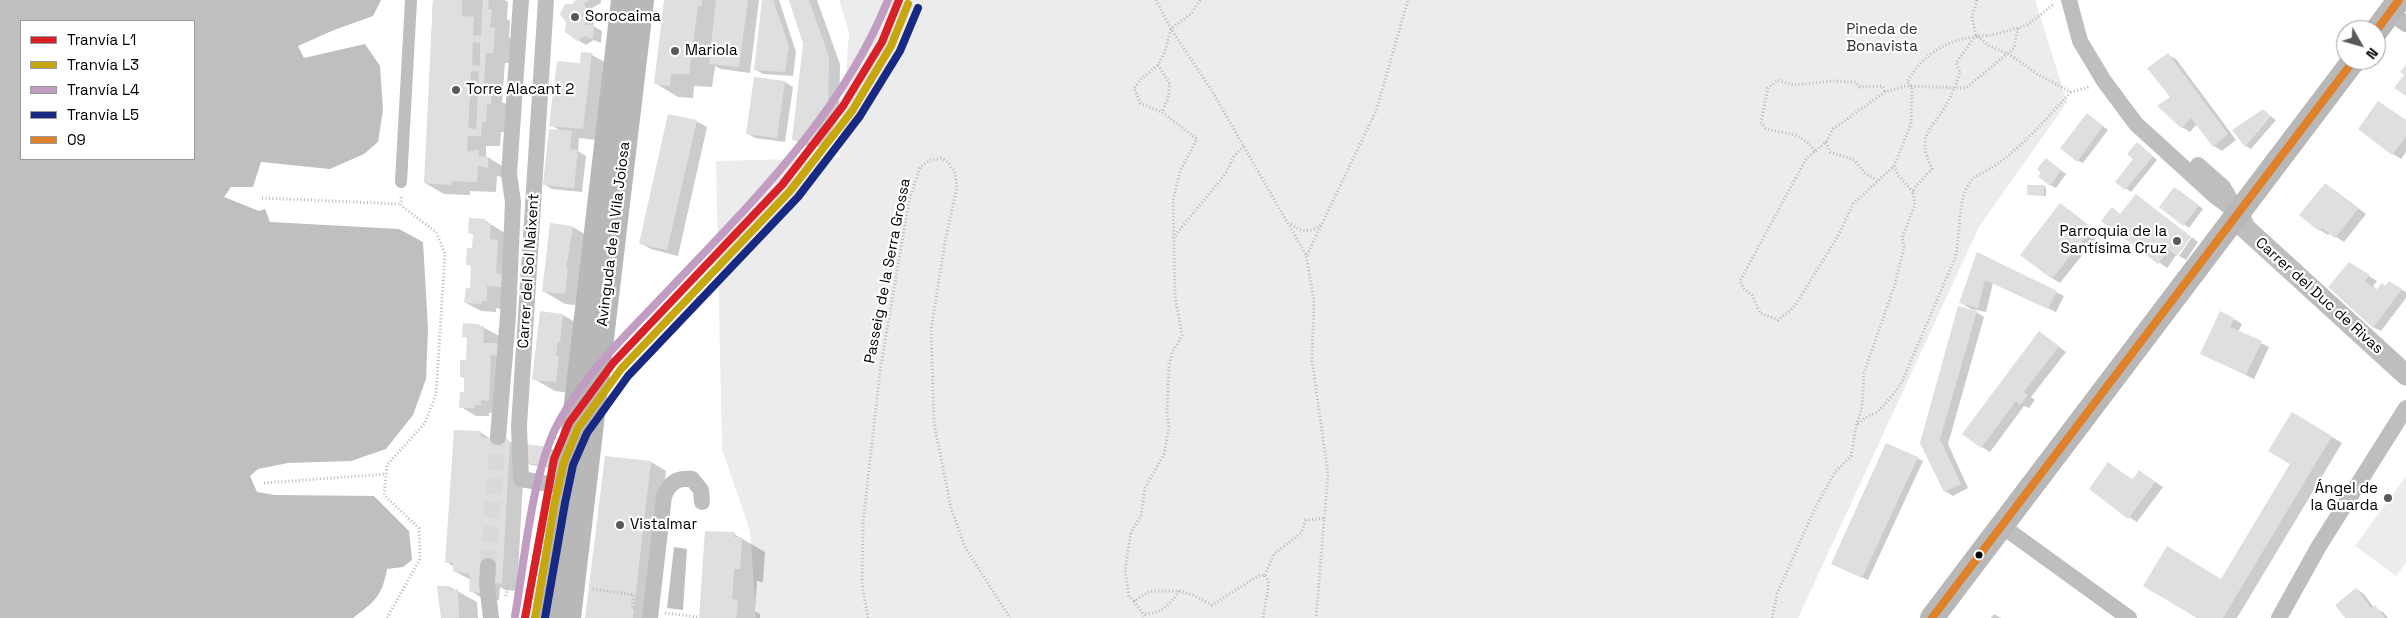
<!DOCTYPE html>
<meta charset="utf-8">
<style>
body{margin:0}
#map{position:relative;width:2406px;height:618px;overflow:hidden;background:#fff;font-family:"Space Grotesk",sans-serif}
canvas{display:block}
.legend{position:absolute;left:20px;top:20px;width:175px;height:140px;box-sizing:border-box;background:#fff;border:1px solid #999;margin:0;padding:6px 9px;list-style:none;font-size:15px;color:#000}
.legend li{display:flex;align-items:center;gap:10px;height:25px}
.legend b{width:25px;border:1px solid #999}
.north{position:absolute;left:2336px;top:20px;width:50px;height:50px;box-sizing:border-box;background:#fff;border:1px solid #999;border-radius:50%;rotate:128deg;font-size:14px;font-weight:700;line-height:20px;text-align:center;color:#000}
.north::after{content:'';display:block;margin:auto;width:18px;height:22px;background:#595959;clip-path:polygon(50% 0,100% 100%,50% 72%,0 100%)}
</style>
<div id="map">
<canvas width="2406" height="618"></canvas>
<ul class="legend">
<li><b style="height:6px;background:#d72028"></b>Tranvía L1</li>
<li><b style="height:6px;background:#c7a710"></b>Tranvía L3</li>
<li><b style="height:6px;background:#c19dc2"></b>Tranvía L4</li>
<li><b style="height:6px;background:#172983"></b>Tranvía L5</li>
<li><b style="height:6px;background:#df802a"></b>09</li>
</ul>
<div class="north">N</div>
</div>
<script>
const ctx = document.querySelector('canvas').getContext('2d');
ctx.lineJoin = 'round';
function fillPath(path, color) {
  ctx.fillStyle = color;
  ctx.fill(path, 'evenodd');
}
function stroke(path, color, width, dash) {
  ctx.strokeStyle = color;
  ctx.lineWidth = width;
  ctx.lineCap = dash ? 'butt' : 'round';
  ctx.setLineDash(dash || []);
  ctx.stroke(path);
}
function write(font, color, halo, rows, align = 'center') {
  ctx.font = font + ' "Space Grotesk",sans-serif';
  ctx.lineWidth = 4.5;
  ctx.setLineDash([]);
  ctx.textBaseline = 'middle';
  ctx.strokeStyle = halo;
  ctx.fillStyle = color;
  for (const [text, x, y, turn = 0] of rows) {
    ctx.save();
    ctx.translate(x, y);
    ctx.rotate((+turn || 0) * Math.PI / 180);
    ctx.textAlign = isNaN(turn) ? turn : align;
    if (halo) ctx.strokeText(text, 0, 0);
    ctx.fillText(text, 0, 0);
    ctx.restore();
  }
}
fillPath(new Path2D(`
 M839 0H2035L2067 102 1979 227 1798 618H756L750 531 722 449 716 161 840 158 849 32Z
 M2406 476V562L2396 576 2355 546Z`), '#ececec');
fillPath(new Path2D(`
 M0 0H381L373 16 334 30 298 46 304 58 365 44 380 66 383 110 378 142 364 154 330 169 261 162 253 187H231L224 197 259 211 265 209 270 222 399 229 423 242 428 329 426 379 413 415 386 449 351 461 288 463 258 469 250 476 257 492 275 495 374 496 409 531 412 560 403 567 387 569C382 597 374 602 353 618H0ZM21 21H194V159H21Z
 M674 547 687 549 683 610 667 608Z`), '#bfbfbf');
fillPath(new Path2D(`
 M433 0H505L508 2 507 19 510 21 509 37 514 40 512 63H505L502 102 510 106 505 132H501L500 146H486V156L507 169V178L497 176 496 192 470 191V195L444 194 425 183Z
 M577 0H601V3L592 8 595 15 593 26 602 31 601 43 594 40 586 45 578 40 573 6Z
 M665 0H759L750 73 721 69 715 66 712 87 694 86 693 98 678 97 655 83Z
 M763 0H779L796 52 793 76 763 74 755 69Z
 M790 0H817L840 64 839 118 822 147 804 145 793 139 805 43Z
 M582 54 592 55 614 67 605 141 579 138 578 151 586 156 582 192 552 189 544 184 562 132 551 125 581 65Z
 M2168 55 2176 59 2236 140 2222 151 2214 146 2197 124 2190 132 2182 127Z
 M755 78 785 82 793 87 785 142 755 138 747 133Z
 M2379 102 2406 121V152L2401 159 2393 154Z
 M2263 111 2276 120 2251 149 2246 146 2233 130Z
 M2092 118 2108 130 2083 163 2077 160Z
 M696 121 707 127 678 256 651 249 640 243Z
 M2137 143 2157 160 2131 192 2117 182 2135 158Z
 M2051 163 2066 174 2056 188 2050 185 2043 173Z
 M2044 186 2046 188V196L2028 194Z
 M2333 189 2366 214 2344 242 2330 233 2328 235 2320 230 2301 215Z
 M2180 191 2203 209 2189 228 2160 206Z
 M2137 196 2190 236 2167 268 2103 221 2112 209 2121 215Z
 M2068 209 2099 234 2060 283 2052 278Z
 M484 220 505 233 501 309 496 308V312L481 311 466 303 471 289 472 267 468 264 473 250 474 235 470 233Z
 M573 227 594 240 587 306 565 304 543 291Z
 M2192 237 2198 242 2186 260 2179 256Z
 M1978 253 2064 296 2056 312 1993 283 1986 312 1971 309 1961 303Z
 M2357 269 2377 281 2373 286 2378 291 2389 283 2406 292V298L2381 331 2373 327Z
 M1973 310 1984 317 1948 444 1968 488 1953 496 1945 491 1922 443Z
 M541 313 563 315 585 328 577 394 555 391 534 379Z
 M2234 319 2242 324 2238 332 2269 347 2254 379 2210 358Z
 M479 325 499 336 513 353 512 363H506L495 413H489V416H476L461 407 465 393V379L461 376 467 362 468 339 463 336Z
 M2039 332 2066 352 2031 397 2035 400 2029 408 2024 406 1990 452 1982 447Z
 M2292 413 2342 443 2237 618H2199L2292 463Z
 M480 432 491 439 507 440 522 448 527 445 550 448 555 451 553 468 531 465 524 462 517 591 505 590 500 587 499 600H485L471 591V580L454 571V567L447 562Z
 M1917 458 1923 461 1868 580 1838 566Z
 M651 462 666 471 649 618H588Z
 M2117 469 2133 480 2139 471 2163 487 2137 522 2129 517Z
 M734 534 765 552 763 582 757 581 755 611 760 614V618H700Z
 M438 587H450L477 602 478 618H443Z
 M2356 589 2364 594 2374 608 2383 612 2388 618H2347Z
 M1994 614 1999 617 2001 618H1991Z`), '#0003');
fillPath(new Path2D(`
 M433 0H462V16L474 17 473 35 481 36 483 0H489L488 9H492L490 27 495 28 493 53H486L483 93 491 94V104H487L486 122H482L481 136H468L467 151 479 150 478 156 488 157V168L478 166 477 182 452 181 451 185 424 183ZM473 42 480 43V66L472 65ZM471 71H479L478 87H470ZM470 94H478L476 129 468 128Z
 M576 0H590L584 3 587 10 585 25H594L593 39 585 36 577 41 565 32 566 22 560 14 565 4H572Z
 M664 0H702V6H698L689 74H671L670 86 654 84Z
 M716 0H748L739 67 709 64Z
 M762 0H773L786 37 789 47 785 72 754 70Z
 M789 0H809L829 57 828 111 811 142 792 140 803 44Z
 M581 52 592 53 583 129 549 126 557 61 580 63Z
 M2168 53 2228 134 2213 147 2191 118 2181 128 2157 106 2170 97 2147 68Z
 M2406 65V96L2394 88 2404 75 2400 72Z
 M754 77 785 81 777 138 746 134Z
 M2378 101 2406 120V137L2392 155 2358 129Z
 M2263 109 2271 116 2245 147 2232 130Z
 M2087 113 2103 126 2077 162 2060 148Z
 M668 114 697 120 667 250 639 244Z
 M549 129 572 131 570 149 578 150 574 188 543 185Z
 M2137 142 2153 156 2125 190 2115 182 2133 159 2127 154Z
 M2046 158 2061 170 2050 186 2038 176 2041 173 2037 169Z
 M2325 183 2358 209 2335 238 2322 228 2319 231 2299 215Z
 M2027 185H2044V196L2027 195Z
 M2174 187 2199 205 2183 226 2159 207Z
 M2136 194 2191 237 2177 256 2169 250 2158 264 2101 221 2112 207 2120 214Z
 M2060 203 2092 228 2052 279 2020 255Z
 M469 218 485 219V223H491L490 239 498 240 496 273 502 274V287L487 286V301H482L481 304 464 303 466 288H470L471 265H466L467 248H472L473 234 468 233Z
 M550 223 573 226 566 268H568L565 294 542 292Z
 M1977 252 2057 291 2048 309 1985 280 1978 308 1959 303Z
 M2349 262 2370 275 2365 281 2376 290 2382 283 2385 286 2389 281 2402 289 2373 328 2328 287Z
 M1958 306 1977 311 1940 439 1961 484 1944 492 1920 443Z
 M540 311 563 314 560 342 558 341 556 356H559L556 382 532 380Z
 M2220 311 2234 318 2230 327 2262 341 2246 375 2200 354Z
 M463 323 479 324V326H484L483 343H498V356L491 355 489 401 481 400V405H475L474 408H459L460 392H464V377H460V360H466L467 337H462Z
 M2039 331 2059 346 2024 392 2028 395 2020 405 2016 401 1981 448 1962 434Z
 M2292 412 2332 436 2223 618H2197L2143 586 2167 546 2221 579 2290 464 2268 451Z
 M454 430 481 431V437L508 439 507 442H510L502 584 489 582 484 593 469 592 470 574 453 571V563H445Z
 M1886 443 1918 457 1862 578 1831 564Z
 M525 444 550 447 548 466 524 463Z
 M605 456 651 461 633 618H585Z
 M2108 462 2132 480 2139 470 2155 482 2128 519 2089 489Z
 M705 531 735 532 734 537H742L740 569H734L732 599 738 600 736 618H699Z
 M437 586H450V590L458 589 459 618H441Z
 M2356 588 2371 608 2375 605 2385 618H2345L2335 605Z`), '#dfdfdf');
stroke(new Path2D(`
 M488 566 498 437`), '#d9d9d9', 16, [16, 8]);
stroke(new Path2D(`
 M1156 0 1171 29 1212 91 1306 255 1314 301 1312 361 1328 474 1316 618
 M1200 0 1192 13 1171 29 1165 51 1158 65 1140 80 1134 88 1140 103 1162 112 1197 139 1180 171 1173 201 1175 296 1182 335 1172 353 1169 365 1167 414 1169 427 1164 454 1145 488 1141 516 1131 532 1125 570 1129 596 1134 601 1150 591H1179L1193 595 1212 605 1258 576 1265 575 1269 583 1263 618
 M1976 35 1972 17 1977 0
 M1158 65 1170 84 1168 98 1162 112
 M1826 142 1830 152 1854 160 1866 174 1877 180
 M1815 151C1800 131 1788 135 1766 129L1761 122 1768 88 1778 80 1794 85 1833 81 1856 82 1860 87 1882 86 1885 92
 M1894 166 1911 124 1912 87 1907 82C1924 52 1950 38 1983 36 1994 36 2007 30 2018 28
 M1913 192 1898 175 1894 166 1853 204 1838 236 1796 304 1790 311 1778 320 1760 313 1752 295 1744 289 1740 281 1806 159 1826 142 1833 129 1885 92 1905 86 1966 88 2014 48 2018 28 2027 25 2053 5
 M262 198 401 204
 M1291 224C1301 232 1310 233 1321 225
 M1173 238 1226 173 1234 156 1244 146
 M1307 255 1376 111 1408 0
 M1858 424C1864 418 1867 417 1875 413 1882 409 1897 390 1902 382L1955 258C1961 235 1957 208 1967 187 1972 176 1982 174 1991 168 2022 148 2046 119 2071 92
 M264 483 386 474
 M1265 575 1274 554 1301 533 1306 520 1326 518
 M593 589 634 595 632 608 636 609
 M506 596 508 585
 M1134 601 1146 618
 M665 613 699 617
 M1145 614C1162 613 1170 605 1179 591
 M387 618 420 559 419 528 384 495 387 465 425 423 436 395 445 254 436 232 404 208 401 204V195
 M868 618 862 584 863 523 880 371 909 201 920 167 930 160 942 158 948 162 955 172 957 187 945 242 931 330 934 423 951 508 965 547 1010 618
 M1772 618 1777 594 1815 508 1835 472 1851 456 1856 427 1862 407 1864 373 1895 284 1904 247 1902 238 1915 205 1913 192 1916 186 1932 169C1916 133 1930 133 1946 105 1951 96 1957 83 1960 72L1956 63 1976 35 1988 45 2012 56 2037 74 2071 92 2089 87`), '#b9b9b9', 3, [1, 2.5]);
stroke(new Path2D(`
 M401 182 411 0`), '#bebebe', 12);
stroke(new Path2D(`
 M546 0 519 426 521 479 566 487 576 485
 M2069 0 2080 41 2104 81 2136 124 2215 196 2238 213
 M2390 12 2406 24
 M2198 165 2223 187 2234 206
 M498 437 508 316 513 202 509 174 521 0
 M2002 526 2129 618
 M488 566 487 584 491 618
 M650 618 664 496C670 482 677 478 692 479L701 490 702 502
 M2279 618 2319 546 2406 408`), '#bebebe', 16);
stroke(new Path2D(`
 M2238 213 2245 228 2406 375`), '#bebebe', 21);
stroke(new Path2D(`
 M2376 31 2399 0
 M551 618 623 0
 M569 618 642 0
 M1932 618 2354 60`), '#b8b8b8', 24);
stroke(new Path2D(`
 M2376 31 2399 0
 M1932 618 2354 60`), '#df802a', 8);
stroke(new Path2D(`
 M525 618 554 459 569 423 613 363 782 185 843 106 882 42 899 0`), '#d72028', 8);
stroke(new Path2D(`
 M535 618 555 501 564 462 578 428 621 369 790 191 852 111 891 46 908 4`), '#c7a710', 8);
stroke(new Path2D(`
 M515 616C525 559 532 467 561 418 587 372 627 334 663 296 748 206 841 117 888 0`), '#c19dc2', 8);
stroke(new Path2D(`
 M545 618 565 503 573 465 587 433 628 376 798 197 860 116 900 51 918 8`), '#172983', 8);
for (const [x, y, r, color] of [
 [575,17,5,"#595959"],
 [675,51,5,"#595959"],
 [456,90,5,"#595959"],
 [2177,241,5,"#595959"],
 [2388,498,5,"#595959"],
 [620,525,5,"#595959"],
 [1979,555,4.5,"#000"]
]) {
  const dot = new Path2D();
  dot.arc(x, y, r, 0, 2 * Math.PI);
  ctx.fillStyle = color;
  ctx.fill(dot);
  stroke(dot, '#fff', 2);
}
write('15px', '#000', '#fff', [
 ["Sorocaima",585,17],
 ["Mariola",685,51],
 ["Torre Alacant 2",466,90],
 ["Parroquia de la",2167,232,"right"],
 ["Santísima Cruz",2167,249,"right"],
 ["Ángel de",2378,489,"right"],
 ["la Guarda",2378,506,"right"],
 ["Vistalmar",630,525]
], 'left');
write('15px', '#333', '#fff', [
 ["Pineda de",1882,30],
 ["Bonavista",1882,47]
]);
write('15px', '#000', '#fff', [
 ["Avinguda de la Vila Joiosa",614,234,-83],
 ["Carrer del Sol Naixent",529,271,-86],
 ["Passeig de la Serra Grossa",888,271,-79],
 ["Carrer del Duc de Rivas",2319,296,42]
]);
</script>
